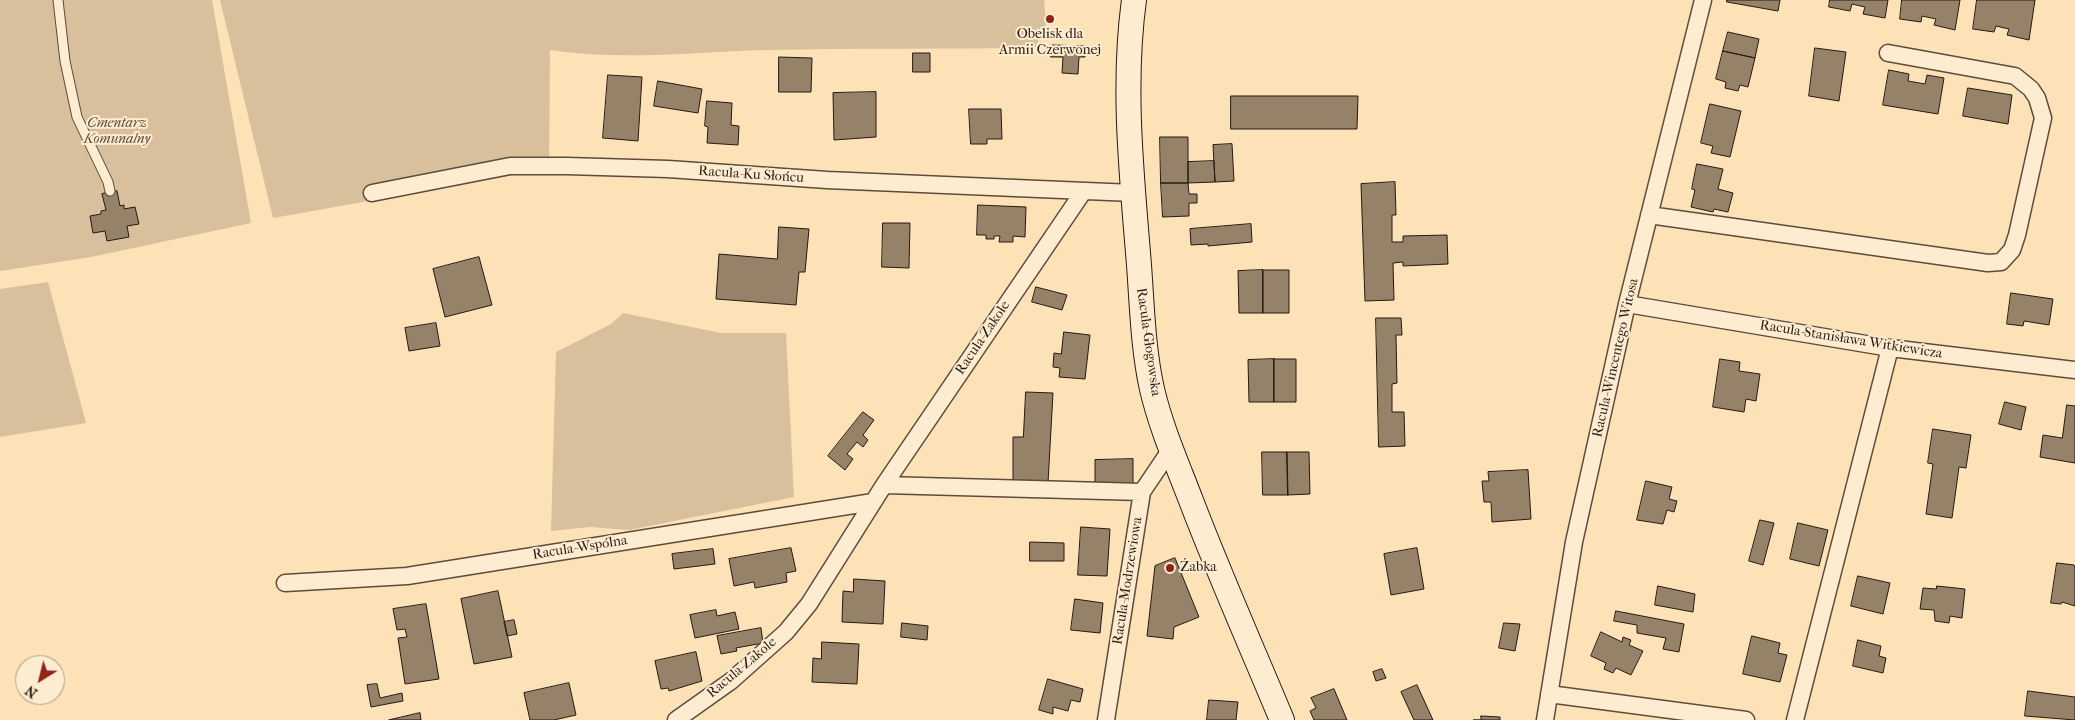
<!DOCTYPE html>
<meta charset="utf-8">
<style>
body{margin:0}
#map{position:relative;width:2075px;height:720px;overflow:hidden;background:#fde2b8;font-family:"IM FELL French Canon",serif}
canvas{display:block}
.north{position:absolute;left:15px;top:655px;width:50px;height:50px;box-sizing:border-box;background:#feecd1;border:1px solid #a79885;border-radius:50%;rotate:216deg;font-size:14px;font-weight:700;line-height:20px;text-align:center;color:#251a12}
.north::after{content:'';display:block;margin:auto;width:18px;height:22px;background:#8f2418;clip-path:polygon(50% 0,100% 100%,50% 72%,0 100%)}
</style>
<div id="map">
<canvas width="2075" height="720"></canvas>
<div class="north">N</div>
</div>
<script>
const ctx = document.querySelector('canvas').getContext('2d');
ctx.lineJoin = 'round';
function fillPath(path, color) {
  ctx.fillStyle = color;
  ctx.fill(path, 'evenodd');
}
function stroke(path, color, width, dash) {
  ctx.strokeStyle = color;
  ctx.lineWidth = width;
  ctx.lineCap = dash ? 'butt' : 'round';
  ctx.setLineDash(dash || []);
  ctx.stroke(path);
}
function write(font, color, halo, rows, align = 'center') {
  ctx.font = font + ' "IM FELL French Canon",serif';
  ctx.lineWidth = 4;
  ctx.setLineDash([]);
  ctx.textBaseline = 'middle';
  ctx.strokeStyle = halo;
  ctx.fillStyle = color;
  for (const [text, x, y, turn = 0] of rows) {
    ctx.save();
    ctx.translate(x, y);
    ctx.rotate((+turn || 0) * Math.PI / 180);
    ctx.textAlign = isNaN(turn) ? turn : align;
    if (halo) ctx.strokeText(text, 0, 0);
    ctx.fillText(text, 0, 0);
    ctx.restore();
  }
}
fillPath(new Path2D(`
 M0 0H212L251 223 91 257 0 271Z
 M220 0H1044L1046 24 1035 48C945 49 855 48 766 50 694 52 622 61 550 50L549 169 273 218Z
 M48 282 86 423 0 437V289Z
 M623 313 721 333H786L794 497 629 530 590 527 551 531 556 352 611 324Z`), '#d8c09c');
const building = new Path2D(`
 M1727 0H1780L1778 11 1727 2Z
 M1830 0H1888L1885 18 1863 14 1865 7 1852 4 1850 11 1829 7Z
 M1902 0H1960L1955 30 1934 25 1936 19 1922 16 1921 22 1900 19Z
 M1977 0H2035L2029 40 2007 35 2009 29 1996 26 1994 32 1973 29Z
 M1728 32 1759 39 1755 58 1723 51Z
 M1052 45 1085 46V57H1079L1078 74 1062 73 1063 57H1051Z
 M1815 48 1846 52 1839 101 1809 96Z
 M1723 51 1755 58 1748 87 1740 85 1738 91 1725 88 1726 82 1716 79Z
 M913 53H930V72H913Z
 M779 57 812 58 811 92H779Z
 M1889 70 1909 74 1908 81 1925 84 1927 75 1944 78 1938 114 1883 105Z
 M608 75 642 77 638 141 603 138Z
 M658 81 702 89 698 113 654 106Z
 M1968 88 2012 95 2008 124 1963 116Z
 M876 92V137L834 140 833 93Z
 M1231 96H1358L1357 129H1231Z
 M707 101 732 103 731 125 739 126 738 145 707 143 708 127 705 126Z
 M1710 104 1741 111 1730 157 1711 153 1713 146 1701 143Z
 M969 109H1001L1002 139H987V144H971Z
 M1160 137H1188V183H1161Z
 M1232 144 1234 181 1215 182 1213 145Z
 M1214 161 1215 182 1188 183V162Z
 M1697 164 1723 169 1718 189 1733 193 1728 212 1714 209 1713 212 1691 207 1695 190 1692 189Z
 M1395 182 1396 215H1392V242H1403V236L1447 235 1448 264 1403 266V262L1393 263 1394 300 1365 301 1361 184Z
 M1161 183H1188L1189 194H1197V203H1189V216L1163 217Z
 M117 191 120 206 124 205V209L135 207 139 224 127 226 129 237 107 241 105 231 93 233 90 216 101 214V211L106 210 102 194Z
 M978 205 1026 207 1025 237 1013 236V242H999L1000 236H994V239H986V235H977Z
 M883 223H910L909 268 882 267Z
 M1251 224 1252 242 1208 246V244L1191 245 1190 229Z
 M779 227 809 229 805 272H799L796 305 716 299 719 254 777 259Z
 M479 257 492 305 445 317 433 269Z
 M1263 270V313H1239L1238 271Z
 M1263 270H1289V313H1263Z
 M1036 287 1067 295 1062 310 1032 302Z
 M2011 293 2053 299 2049 325 2024 321 2023 326 2007 324Z
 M1376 318H1401L1402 335H1396L1397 383 1392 384V412H1404L1405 446 1379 447Z
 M436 323 440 346 409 351 405 328Z
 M1064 332 1090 335 1085 379 1059 377 1060 368 1053 367 1054 353 1061 354Z
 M1274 359H1296V402H1274Z
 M1274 359V402H1249L1248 360Z
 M1720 359 1740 362 1739 371 1760 374 1756 401 1746 399 1744 412 1713 407Z
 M1026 392 1053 393 1048 483 1013 482V437H1023Z
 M2005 402 2026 407 2021 430 1999 424Z
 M2067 405 2075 406V463L2040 457 2043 435 2062 438Z
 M863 412 874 420 863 435 868 440 863 447 857 442 847 454 853 459 845 470 828 456Z
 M1933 429 1971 435 1966 468 1959 467 1952 518 1926 514 1933 464 1928 463Z
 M1262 452H1287L1288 495H1263Z
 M1287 452H1309L1310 494 1288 495Z
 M1133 459V485L1095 486V460Z
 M1528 470 1531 519 1492 522 1491 502H1484L1482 481H1489L1488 472Z
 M1646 481 1672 487 1669 499 1677 501 1674 512 1667 510 1663 524 1637 520Z
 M1760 520 1774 523 1763 565 1749 561Z
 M1798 523 1828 530 1819 566 1790 559Z
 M1081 527 1110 529 1107 576 1078 575Z
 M1030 542 1064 543V561H1030Z
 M791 548 796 571 786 573 787 582 755 588 754 582 734 586 729 559Z
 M1417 548 1424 589 1391 595 1384 554Z
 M713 549 715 564 674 569 672 554Z
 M1175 558 1199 617 1174 627 1173 639 1147 636 1155 566Z
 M2057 563 2074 565 2075 567V606L2062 602 2061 604 2051 603Z
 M1858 576 1890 583 1883 614 1851 606Z
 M854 579 885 581 883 624 842 622 843 591 853 592Z
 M1658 586 1695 594 1693 612 1655 605Z
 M1937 586 1965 589 1962 618 1950 616 1949 623 1935 621 1934 610 1920 609 1923 588 1936 589Z
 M498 591 512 657 474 664 461 599Z
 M1075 599 1103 603 1100 633 1071 630Z
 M426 604 439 679 405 684 398 638 407 637 405 629 397 630 393 609Z
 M716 610 717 616 735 612 739 629 695 638 690 615Z
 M1616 611 1684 624 1679 652 1663 649 1666 638 1637 633V625L1614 621Z
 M514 620 517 634 507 636 504 622Z
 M902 623 928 626 927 640 901 637Z
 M1504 623 1520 624 1515 651 1499 648Z
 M761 628 763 643 736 648 737 651 721 654 717 636Z
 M1601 632 1622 642 1623 637 1631 640 1629 645 1643 651 1631 675 1616 668 1613 673 1604 669 1606 663 1591 656Z
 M1752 636 1780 643 1778 653 1787 655 1780 682 1743 674Z
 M1858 640 1881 646 1879 656 1886 658 1883 673 1853 666Z
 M822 642 859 644 857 684 812 682 813 658 821 659Z
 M696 652 702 681 669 691 668 688 661 689 655 661Z
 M1382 669 1386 678 1376 681 1373 672Z
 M1048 679 1083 689 1080 702 1071 700 1068 711 1053 707V714L1039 710Z
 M569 683 576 715 554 720H530L524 693Z
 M377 684 380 698 402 693 403 701 371 707 367 685Z
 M1417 685 1433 720H1414L1401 692Z
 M1334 689 1347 720H1314L1310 711 1316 708 1311 698Z
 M2028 691 2075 697V720L2025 716Z
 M1209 700 1238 702 1236 720H1207Z
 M420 713 421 720H389Z
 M1481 716 1500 717V720H1473H1481Z`);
fillPath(building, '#958268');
stroke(building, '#251a12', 1);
const lane = new Path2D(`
 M58 0 65 61 77 117 108 182 110 191`);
const street = new Path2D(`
 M372 193 510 166H567L668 169 827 180 1133 193
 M1649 215 1988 263 2001 262 2012 250 2017 235 2043 118 2037 98 2031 89 2015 76 1888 53
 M1627 304 1890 348 2075 370
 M884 485 1142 492
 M285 583 407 576 873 502
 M1549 694 1746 720
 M676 720 731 681 786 632 809 604 884 485 1083 192
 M1106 720 1142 492 1171 449
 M1545 720 1574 542 1627 304 1703 0
 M1795 720 1890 348`);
const secondary = new Path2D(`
 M1134 0C1122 87 1132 178 1139 265 1142 305 1143 349 1152 389 1161 428 1178 466 1192 503 1220 576 1252 648 1282 720`);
stroke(lane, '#5b4c3c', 11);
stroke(street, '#5b4c3c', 19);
stroke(secondary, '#251a12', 26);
stroke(lane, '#feecd1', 9);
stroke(street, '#feecd1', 16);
stroke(secondary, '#feecd1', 24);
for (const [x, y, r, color] of [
 [1050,19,5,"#8f2418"],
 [1170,568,5,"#8f2418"]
]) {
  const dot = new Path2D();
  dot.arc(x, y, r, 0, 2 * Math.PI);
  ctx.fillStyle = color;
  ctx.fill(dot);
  stroke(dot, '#feecd1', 2);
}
write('14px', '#251a12', '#feecd1', [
 ["Obelisk dla",1050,35],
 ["Armii Czerwonej",1050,51],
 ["Żabka",1180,568,"left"]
]);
write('italic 14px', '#5b4c3b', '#feecd1', [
 ["Cmentarz",117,124],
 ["Komunalny",117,140]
]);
write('14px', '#251a12', '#feecd1', [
 ["Racula-Ku Słońcu",751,175,4],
 ["Racula-Zakole",983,338,-56],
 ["Racula-Stanisława Witkiewicza",1851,340,9],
 ["Racula-Głogowska",1148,342,82],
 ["Racula-Wincentego Witosa",1616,358,-77],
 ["Racula-Wspólna",580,548,-9],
 ["Racula-Modrzewiowa",1128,581,-81],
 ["Racula-Zakole",742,668,-40]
]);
</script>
